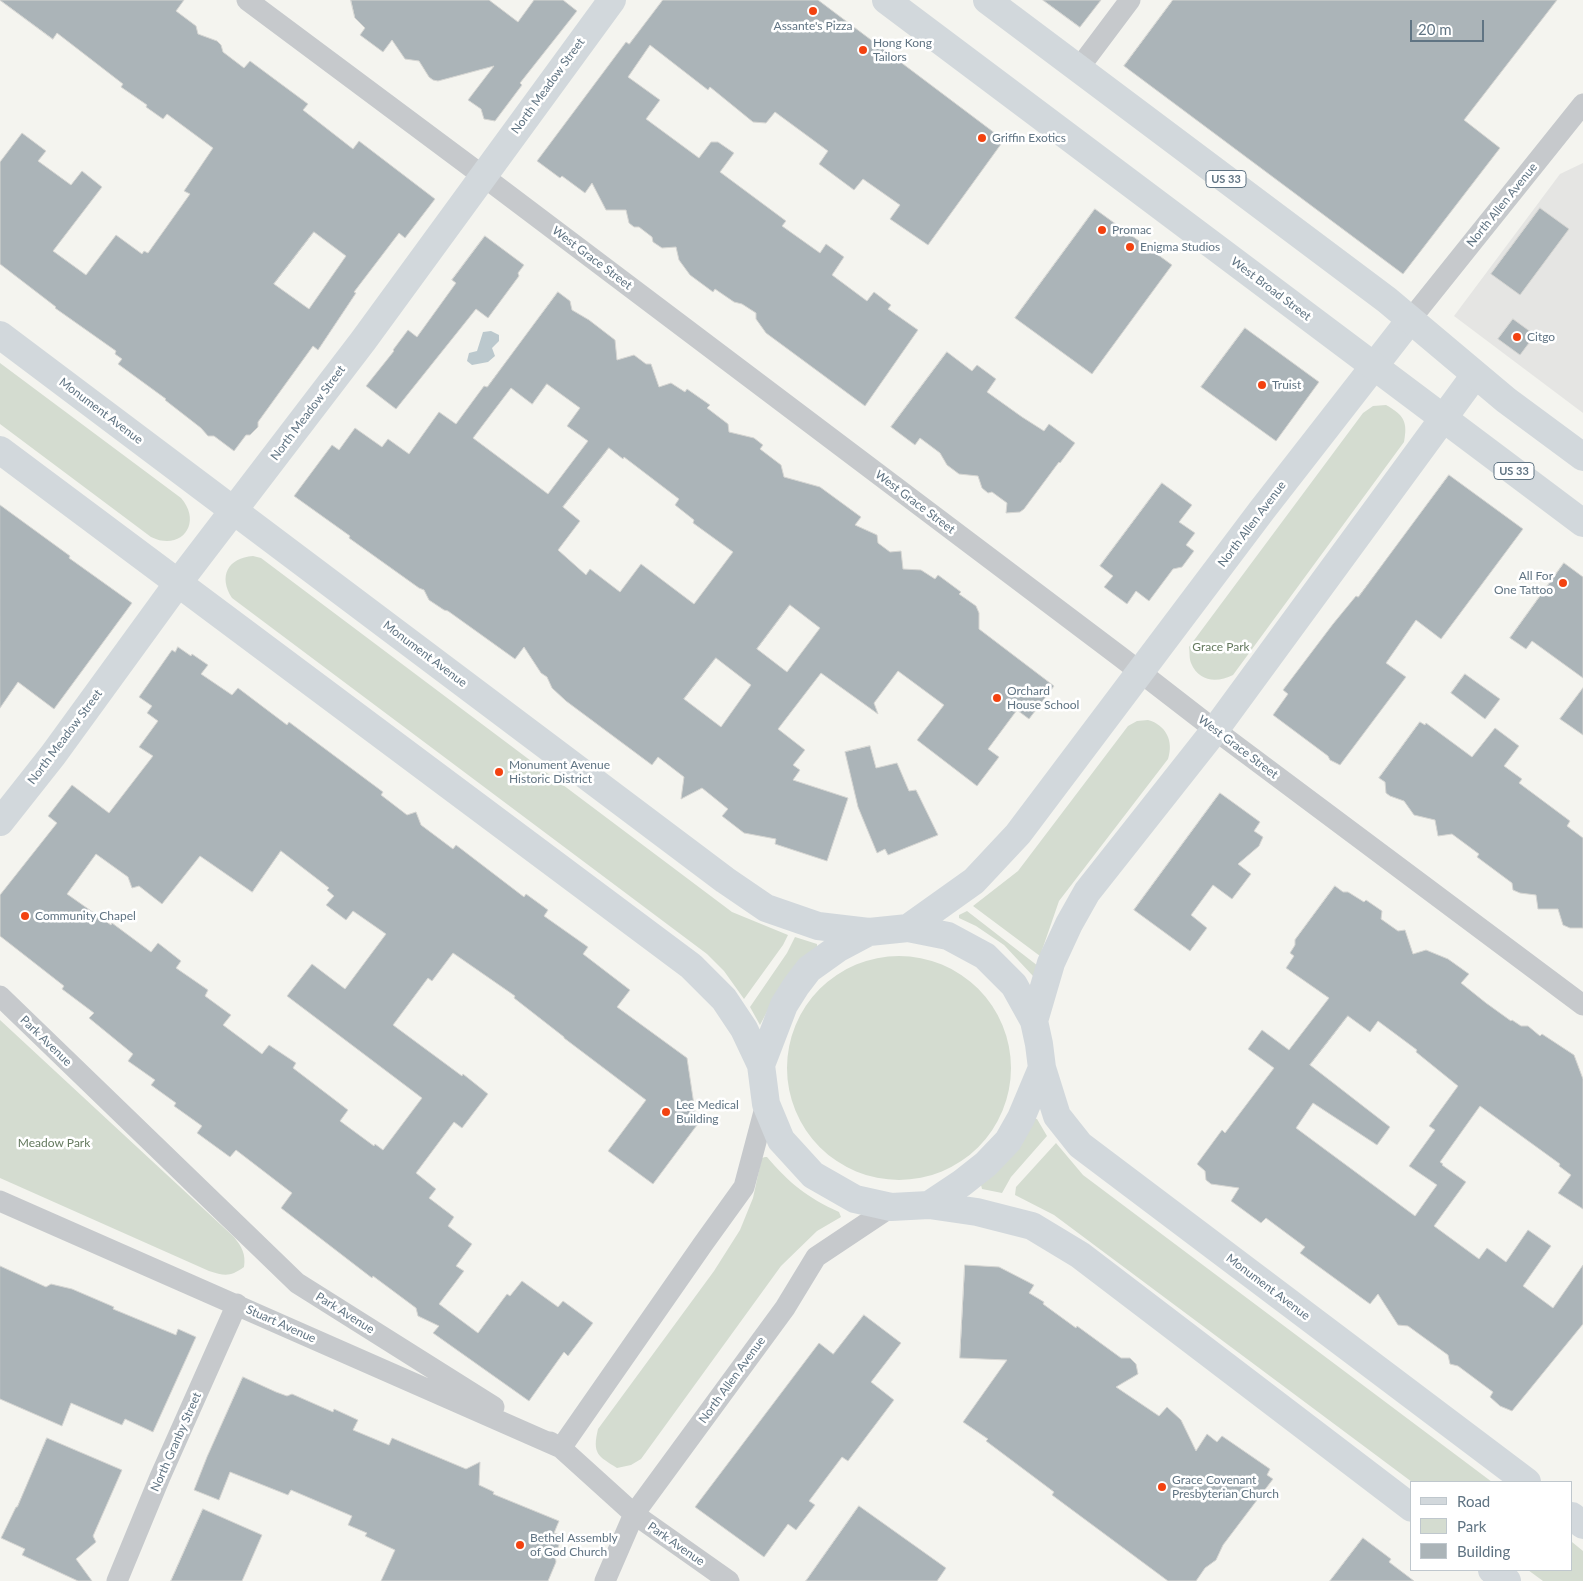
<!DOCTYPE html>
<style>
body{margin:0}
#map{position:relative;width:1583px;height:1581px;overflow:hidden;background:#f4f4ef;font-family:Lato,sans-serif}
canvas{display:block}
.legend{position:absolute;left:1410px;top:1481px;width:162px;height:90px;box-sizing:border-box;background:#fff;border:1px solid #bfc7cd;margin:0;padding:6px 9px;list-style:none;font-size:15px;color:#607483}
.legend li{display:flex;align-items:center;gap:10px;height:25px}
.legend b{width:25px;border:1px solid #bfc7cd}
.scale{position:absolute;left:1410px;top:20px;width:74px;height:22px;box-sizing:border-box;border:2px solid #607483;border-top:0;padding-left:6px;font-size:15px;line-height:18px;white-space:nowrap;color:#607483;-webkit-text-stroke:4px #fff;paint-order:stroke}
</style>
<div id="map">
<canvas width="1583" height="1581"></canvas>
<ul class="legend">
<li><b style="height:6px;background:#d2d8dc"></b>Road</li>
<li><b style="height:14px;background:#d4dcd0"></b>Park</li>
<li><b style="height:14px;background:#abb4b8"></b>Building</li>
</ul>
<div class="scale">20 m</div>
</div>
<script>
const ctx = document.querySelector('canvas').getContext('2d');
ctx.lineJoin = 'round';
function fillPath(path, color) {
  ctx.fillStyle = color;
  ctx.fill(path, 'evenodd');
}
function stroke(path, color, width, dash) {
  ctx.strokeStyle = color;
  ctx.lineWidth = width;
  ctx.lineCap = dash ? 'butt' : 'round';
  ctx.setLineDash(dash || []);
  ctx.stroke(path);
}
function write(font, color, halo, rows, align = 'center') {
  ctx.font = font + ' Lato,sans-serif';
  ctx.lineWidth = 5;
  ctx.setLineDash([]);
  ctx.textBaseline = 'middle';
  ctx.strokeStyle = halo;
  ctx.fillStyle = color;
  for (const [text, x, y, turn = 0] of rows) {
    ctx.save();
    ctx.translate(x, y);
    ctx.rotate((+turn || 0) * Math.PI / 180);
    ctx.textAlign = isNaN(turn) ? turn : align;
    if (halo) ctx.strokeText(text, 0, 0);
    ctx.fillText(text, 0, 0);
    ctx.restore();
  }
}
fillPath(new Path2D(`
 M1583 163V413L1454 316 1560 174Z`), '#e5e5e3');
fillPath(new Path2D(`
 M0 363 181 498C203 523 181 552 151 537L0 424Z
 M1386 405C1404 415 1408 422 1404 442L1233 675C1217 683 1199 682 1191 663 1189 658 1190 652 1189 647L1363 413 1373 406Z
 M253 556 261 558 732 912 788 935 783 945 744 999 724 971 707 954 232 598C218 576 228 558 253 556Z
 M1148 720C1166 725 1174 741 1168 759L1059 901 1040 956 973 906 1018 871 1128 726 1137 721Z
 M967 911 1038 966 1033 976 1004 945 976 926 959 918V915Z
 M795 937 817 944V948L779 989 760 1025 750 1007 787 953Z
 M787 1068a112 112 0 1 1 224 0a112 112 0 1 1-224 0Z
 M0 1020 234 1237C242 1247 246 1254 244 1267 230 1277 225 1276 209 1271L0 1178Z
 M1033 1118 1037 1119 1047 1136 1011 1177 1002 1193 982 1189 981 1185C1009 1163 1016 1148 1033 1118Z
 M1056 1143 1083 1175 1492 1482H1412L1054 1215 1015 1195 1016 1187Z
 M765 1157H767C789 1183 808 1198 839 1212L841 1217 817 1231 781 1266 641 1459 631 1465 617 1468C598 1456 592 1454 598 1429L714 1271 740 1230 753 1198 761 1161 762 1158Z
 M1572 1542 1583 1551V1581H1543L1528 1570H1572Z`), '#d4dcd0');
fillPath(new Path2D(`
 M491 331 499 335V341L492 348 495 356 488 362 472 365 467 361 469 353 477 351 483 332Z`), '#bbc8cd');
const building = new Path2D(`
 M0 0H184L176 11 196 26 198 34 217 41 221 45 223 52 244 68 250 61 308 104 303 110 353 149 359 141 435 199 405 238 399 233 354 292 356 293 318 350 313 346 258 422V427L250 435H246L234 451 214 436H208L201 428 165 400 166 399 118 364 122 359 115 354 116 351 55 308 56 307 0 264V162L22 133 46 151 38 161 71 185 82 171 102 187 53 251 86 275 116 235 142 254 144 251 148 253 190 194 184 191 213 148 167 114 163 119 146 107 147 105 121 87 123 84 57 33 53 39ZM314 232 346 256 309 309 274 284Z
 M351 0H489L518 22 534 0H563L577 11 520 83 522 85 495 121 484 119 481 109 468 100 494 66 438 81 433 80 429 77 419 61 405 59 392 40 383 52 360 35 365 28 355 18Z
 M663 0H818L1004 140 928 245 890 219 900 205 863 179 854 190 819 164 828 151 775 112 766 123 753 122 710 87 708 90 650 45 628 77 660 100 646 119 699 158 711 142H718L734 153 720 172 786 221 782 226 820 253 826 244 844 257 832 275 867 301 874 292 891 305 888 309 918 330 865 406 766 333 756 319V313L742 304 734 302 715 289 713 292 690 275 679 260 676 247 662 248 653 242 652 237 639 227H634L629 223 626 210H606L592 183 585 193 562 176 560 178 537 161 626 42 629 44Z
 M1043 0H1101L1080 27Z
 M1173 0H1557L1464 120 1500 148 1403 274 1124 66Z
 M1540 208 1569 229 1520 295 1491 274Z
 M1095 209 1172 265 1092 374 1015 318Z
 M485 236 524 265 518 273 519 276 488 318 476 309 396 409 366 386 394 351 393 350 408 330 417 337 456 283 452 280Z
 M558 292 570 301 572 310 589 320 615 340 617 360 634 355 646 364H651L659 387 671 383 685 392 687 389 710 405 707 408 728 424 729 432 754 438 763 445 760 449 781 465 784 477 820 487 861 517 855 525 877 535 878 543 890 552 901 551 903 569 921 570 935 579 938 575 961 592 959 594 976 606 979 613V629L1054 686 1029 719 1017 710 988 749 999 757 977 786 917 740 944 705 898 671 874 703 878 714 821 673 778 729 805 750 793 765 800 770 793 780 848 798 827 861 775 844 776 839 744 833 722 816 728 809 702 788 681 799 684 777 658 757 652 765 566 701 552 688 547 677 541 673 524 647 515 659 448 611 444 610 429 600 424 590 419 588 349 538 350 536 294 496 332 445 339 450 355 428 382 447 388 439 409 454 439 412 456 424 484 386 487 387ZM547 384 580 408 567 426 588 441 548 494 473 438 511 388 532 404ZM609 448 623 459 624 457 679 499 675 505 694 520 693 523 733 552 694 604 641 564 620 592 590 569 586 575 558 550 580 521 563 507ZM790 605 820 628 787 672 757 649ZM716 658 751 685 721 727 684 699Z
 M1513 319 1535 335 1520 355 1498 339Z
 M1245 328 1319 382 1276 441 1201 387Z
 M947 352 972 371 977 365 996 379 987 392 1022 417 1044 431 1049 424 1075 443 1060 463 1059 462 1024 509 1020 512 1006 513 1007 503 992 492 988 493 982 488 978 476 959 474 947 465 940 453 920 438 915 445 891 427Z
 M1449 475 1523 529 1441 639 1416 620 1386 663 1406 677 1340 765 1330 760 1328 756 1273 715 1288 694 1283 690 1333 624 1356 596 1358 597Z
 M1162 483 1192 505 1179 522 1195 533 1186 545 1194 551 1182 567 1173 569 1149 601 1136 591 1127 604 1104 587 1113 576 1100 566Z
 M0 505 70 556 69 558 132 603 54 709 18 682 0 708Z
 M1564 563 1583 577V678L1532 641 1526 649 1510 638Z
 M178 647 191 656 192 654 208 665 201 674 232 695 238 688 287 725 289 722 383 792 381 795 407 815 416 812 421 825 453 849 456 845 524 897 526 894 548 910 544 916 588 947 583 954 630 990 617 1007 687 1058 697 1125 653 1184 608 1151 646 1100 564 1038V1037L514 998 515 996 453 953 432 981 428 978 393 1025 462 1076 463 1074 488 1094 462 1128 454 1122 416 1173 436 1189 429 1198 454 1217 448 1226 472 1244 456 1266 464 1271 439 1304 478 1333 507 1294 510 1296 522 1281 558 1307 563 1301 593 1323 568 1356 564 1352 529 1401 433 1333 439 1326 418 1316 416 1308 373 1276 372 1278 281 1208 292 1193 236 1150 230 1157 197 1133 202 1126 174 1106 176 1103 151 1085 155 1080 128 1061 133 1054 89 1018 94 1013 62 989 64 986 0 936V895L57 823 48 816 72 785 109 813 153 756 139 747 158 721 147 713 152 706 139 697 172 650 175 652ZM281 851 329 888 327 890 334 896 326 905 346 920 353 911 386 934 345 989 312 964 287 996 422 1098 383 1150 375 1144 374 1146 340 1121 348 1110 293 1068 296 1063 269 1045 262 1054 223 1025 231 1015 205 996 208 990 176 968 181 961 158 943 151 952 112 923 111 925 67 894 96 854 128 877 132 888 139 886 162 904 200 856 252 892Z
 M1465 674 1500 699 1485 719 1451 693Z
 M1583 688V735L1560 719Z
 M1420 722 1425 725 1426 723 1472 757 1495 728 1519 746 1504 766 1522 779 1519 783 1570 821 1567 826 1583 838V928H1570L1563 925 1558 909H1538L1536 895 1520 893 1513 890 1512 883 1477 857 1479 854 1452 834 1438 836 1435 820 1414 815 1404 801 1390 796 1386 793 1385 782 1379 778Z
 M870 746 876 768 897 763 909 791 916 790 938 835 888 855 885 849 877 853 858 807 845 752Z
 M1220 793 1260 822 1254 831 1263 837 1259 846 1238 864 1251 874 1232 899 1213 885 1191 915 1207 928 1190 951 1134 910Z
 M1335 886 1343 892H1348L1364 902 1366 900 1382 911 1381 919 1398 931 1405 930 1413 954 1426 950 1448 959 1469 974 1461 983 1486 1003 1511 1021 1512 1020 1521 1026H1528L1540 1036 1542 1034 1574 1055 1583 1079V1209L1558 1193 1571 1175 1559 1166 1560 1164 1480 1106 1440 1162 1443 1164 1442 1165 1466 1182 1434 1226 1479 1259 1487 1248 1506 1262 1528 1230 1551 1246 1523 1286 1553 1308 1583 1265V1324L1512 1411 1500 1406 1490 1397 1493 1392 1458 1366 1450 1364 1448 1355 1408 1326 1398 1325 1378 1294 1370 1304 1300 1253 1305 1247 1266 1218 1261 1223 1231 1201 1239 1188 1211 1184 1206 1180 1205 1171 1197 1164 1222 1130 1225 1133 1274 1068 1248 1049 1262 1030 1289 1050 1329 998 1286 968 1294 956 1290 953 1295 945V940ZM1348 1016 1370 1032 1378 1021 1417 1050 1416 1052 1458 1086 1429 1126 1435 1130 1409 1166 1437 1185 1415 1216 1296 1128 1313 1103 1377 1145 1390 1127 1310 1065Z
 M965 1265 999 1267 1034 1285 1029 1293 1044 1302 1043 1304 1076 1328 1077 1326 1121 1358H1130L1136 1364 1138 1374 1116 1387 1159 1416 1167 1407 1181 1420 1196 1451 1207 1434 1217 1442 1222 1436 1270 1469 1267 1475 1273 1479 1223 1545 1216 1560 1205 1568 1196 1581H1168L1052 1495 1054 1492 986 1441 988 1439 963 1422 1007 1360 960 1358Z
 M0 1266 46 1287 51 1284 72 1289 114 1307 113 1309 176 1335 178 1329 196 1337 153 1432 125 1419 122 1425 71 1403 62 1426 0 1399Z
 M864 1315 901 1343 871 1382 894 1400 848 1461 842 1457 809 1501 815 1505 796 1530 788 1524 764 1557 695 1507 819 1343 833 1354Z
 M243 1377 276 1392 287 1396 292 1394 333 1412 334 1409 358 1420 353 1430 389 1445 392 1438 466 1469 480 1462 479 1485 494 1492 493 1494 559 1521 554 1533 563 1536 555 1554 556 1562 548 1581H381L395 1550 365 1536 367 1533 348 1525 352 1516 291 1490 288 1495 230 1472 219 1500 194 1490 207 1457Z
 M47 1438 122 1470 93 1536 96 1542 76 1559 92 1581H78L22 1555 25 1549 1 1538 16 1507H17Z
 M859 1506 946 1568 937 1581H806Z
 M203 1509 262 1535 242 1581H171Z
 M1363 1538 1391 1559 1389 1562 1414 1581H1330Z`);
fillPath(building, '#abb4b8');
stroke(building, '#d5d5d2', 1);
stroke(new Path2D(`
 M247 0 483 176 1122 658 1215 730 1583 1005
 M1079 68 1130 0
 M1410 320 1583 104
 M0 996 297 1283 494 1407
 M0 1201 561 1448 703 1244 744 1187 766 1104
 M550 1442 561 1448 634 1514 729 1581
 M117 1581 160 1477 237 1304
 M605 1581 634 1514 785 1308 816 1257 891 1207`), '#c6c9cc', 21);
stroke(new Path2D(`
 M0 335 725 880 766 908 818 926 869 932
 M0 450 691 966 724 999 744 1029 761 1065
 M0 822 53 755 178 583 363 341 612 0
 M908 928 948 936 985 956 1014 985 1034 1021 1039 1044 1042 1068 1021 1118 1008 1141 986 1164 962 1183 929 1205 891 1207 855 1199 813 1175 781 1140 766 1104 761 1065 784 1005 796 986 809 969 837 949 869 932Z
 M908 928 974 881 1018 834 1262 510 1410 320
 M1034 1021 1051 963 1069 924 1087 892 1215 730 1475 375
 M1042 1068 1057 1116 1080 1145 1527 1482
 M929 1205 977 1212 1032 1226 1080 1255 1412 1508
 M1572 1516 1583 1525
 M1492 1570 1507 1581`), '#d2d8dc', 28);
stroke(new Path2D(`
 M886 0 1583 523
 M987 0 1387 300 1506 400 1583 457`), '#d2d8dc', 28);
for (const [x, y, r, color] of [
 [813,11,5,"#f34210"],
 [863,50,5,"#f34210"],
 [982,138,5,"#f34210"],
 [1102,230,5,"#f34210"],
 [1130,247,5,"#f34210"],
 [1517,337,5,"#f34210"],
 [1262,385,5,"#f34210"],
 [1563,583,5,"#f34210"],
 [997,698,5,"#f34210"],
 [499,772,5,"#f34210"],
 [25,916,5,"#f34210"],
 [666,1112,5,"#f34210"],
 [1162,1487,5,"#f34210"],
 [520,1545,5,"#f34210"]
]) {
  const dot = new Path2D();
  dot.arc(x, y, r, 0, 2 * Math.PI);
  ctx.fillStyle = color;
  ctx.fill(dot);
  stroke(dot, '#fff', 2);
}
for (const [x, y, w] of [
 [1226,179,40],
 [1514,471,40]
]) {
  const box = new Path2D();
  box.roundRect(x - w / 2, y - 8.5, w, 17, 4);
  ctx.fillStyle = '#fff';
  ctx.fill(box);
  stroke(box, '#607483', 1);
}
write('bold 11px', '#607483', null, [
 ["US 33",1226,179],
 ["US 33",1514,471]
]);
write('12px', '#607483', '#fff', [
 ["Assante's Pizza",813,26,"center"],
 ["Hong Kong",873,43],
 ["Tailors",873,57],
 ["Griffin Exotics",992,138],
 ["Promac",1112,230],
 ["Enigma Studios",1140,247],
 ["Citgo",1527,337],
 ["Truist",1272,385],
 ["All For",1553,576,"right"],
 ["One Tattoo",1553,590,"right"],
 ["Orchard",1007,691],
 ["House School",1007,705],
 ["Monument Avenue",509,765],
 ["Historic District",509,779],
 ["Community Chapel",35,916],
 ["Lee Medical",676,1105],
 ["Building",676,1119],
 ["Grace Covenant",1172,1480],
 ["Presbyterian Church",1172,1494],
 ["Bethel Assembly",530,1538],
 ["of God Church",530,1552]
], 'left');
write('12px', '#607483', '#fff', [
 ["North Meadow Street",548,86,-54],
 ["North Allen Avenue",1502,205,-51],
 ["West Grace Street",592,258,37],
 ["West Broad Street",1271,289,37],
 ["Monument Avenue",101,411,37],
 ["North Meadow Street",308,413,-53],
 ["West Grace Street",915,502,37],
 ["North Allen Avenue",1252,524,-53],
 ["Monument Avenue",425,654,37],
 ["North Meadow Street",65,737,-53],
 ["West Grace Street",1238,747,37],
 ["Park Avenue",46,1041,44],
 ["Monument Avenue",1268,1287,37],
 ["Park Avenue",345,1313,32],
 ["Stuart Avenue",281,1324,24],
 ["North Allen Avenue",732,1380,-54],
 ["North Granby Street",176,1442,-66],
 ["Park Avenue",676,1544,35]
]);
write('12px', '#657a5f', '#fff', [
 ["Grace Park",1221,647],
 ["Meadow Park",54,1143]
]);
</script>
